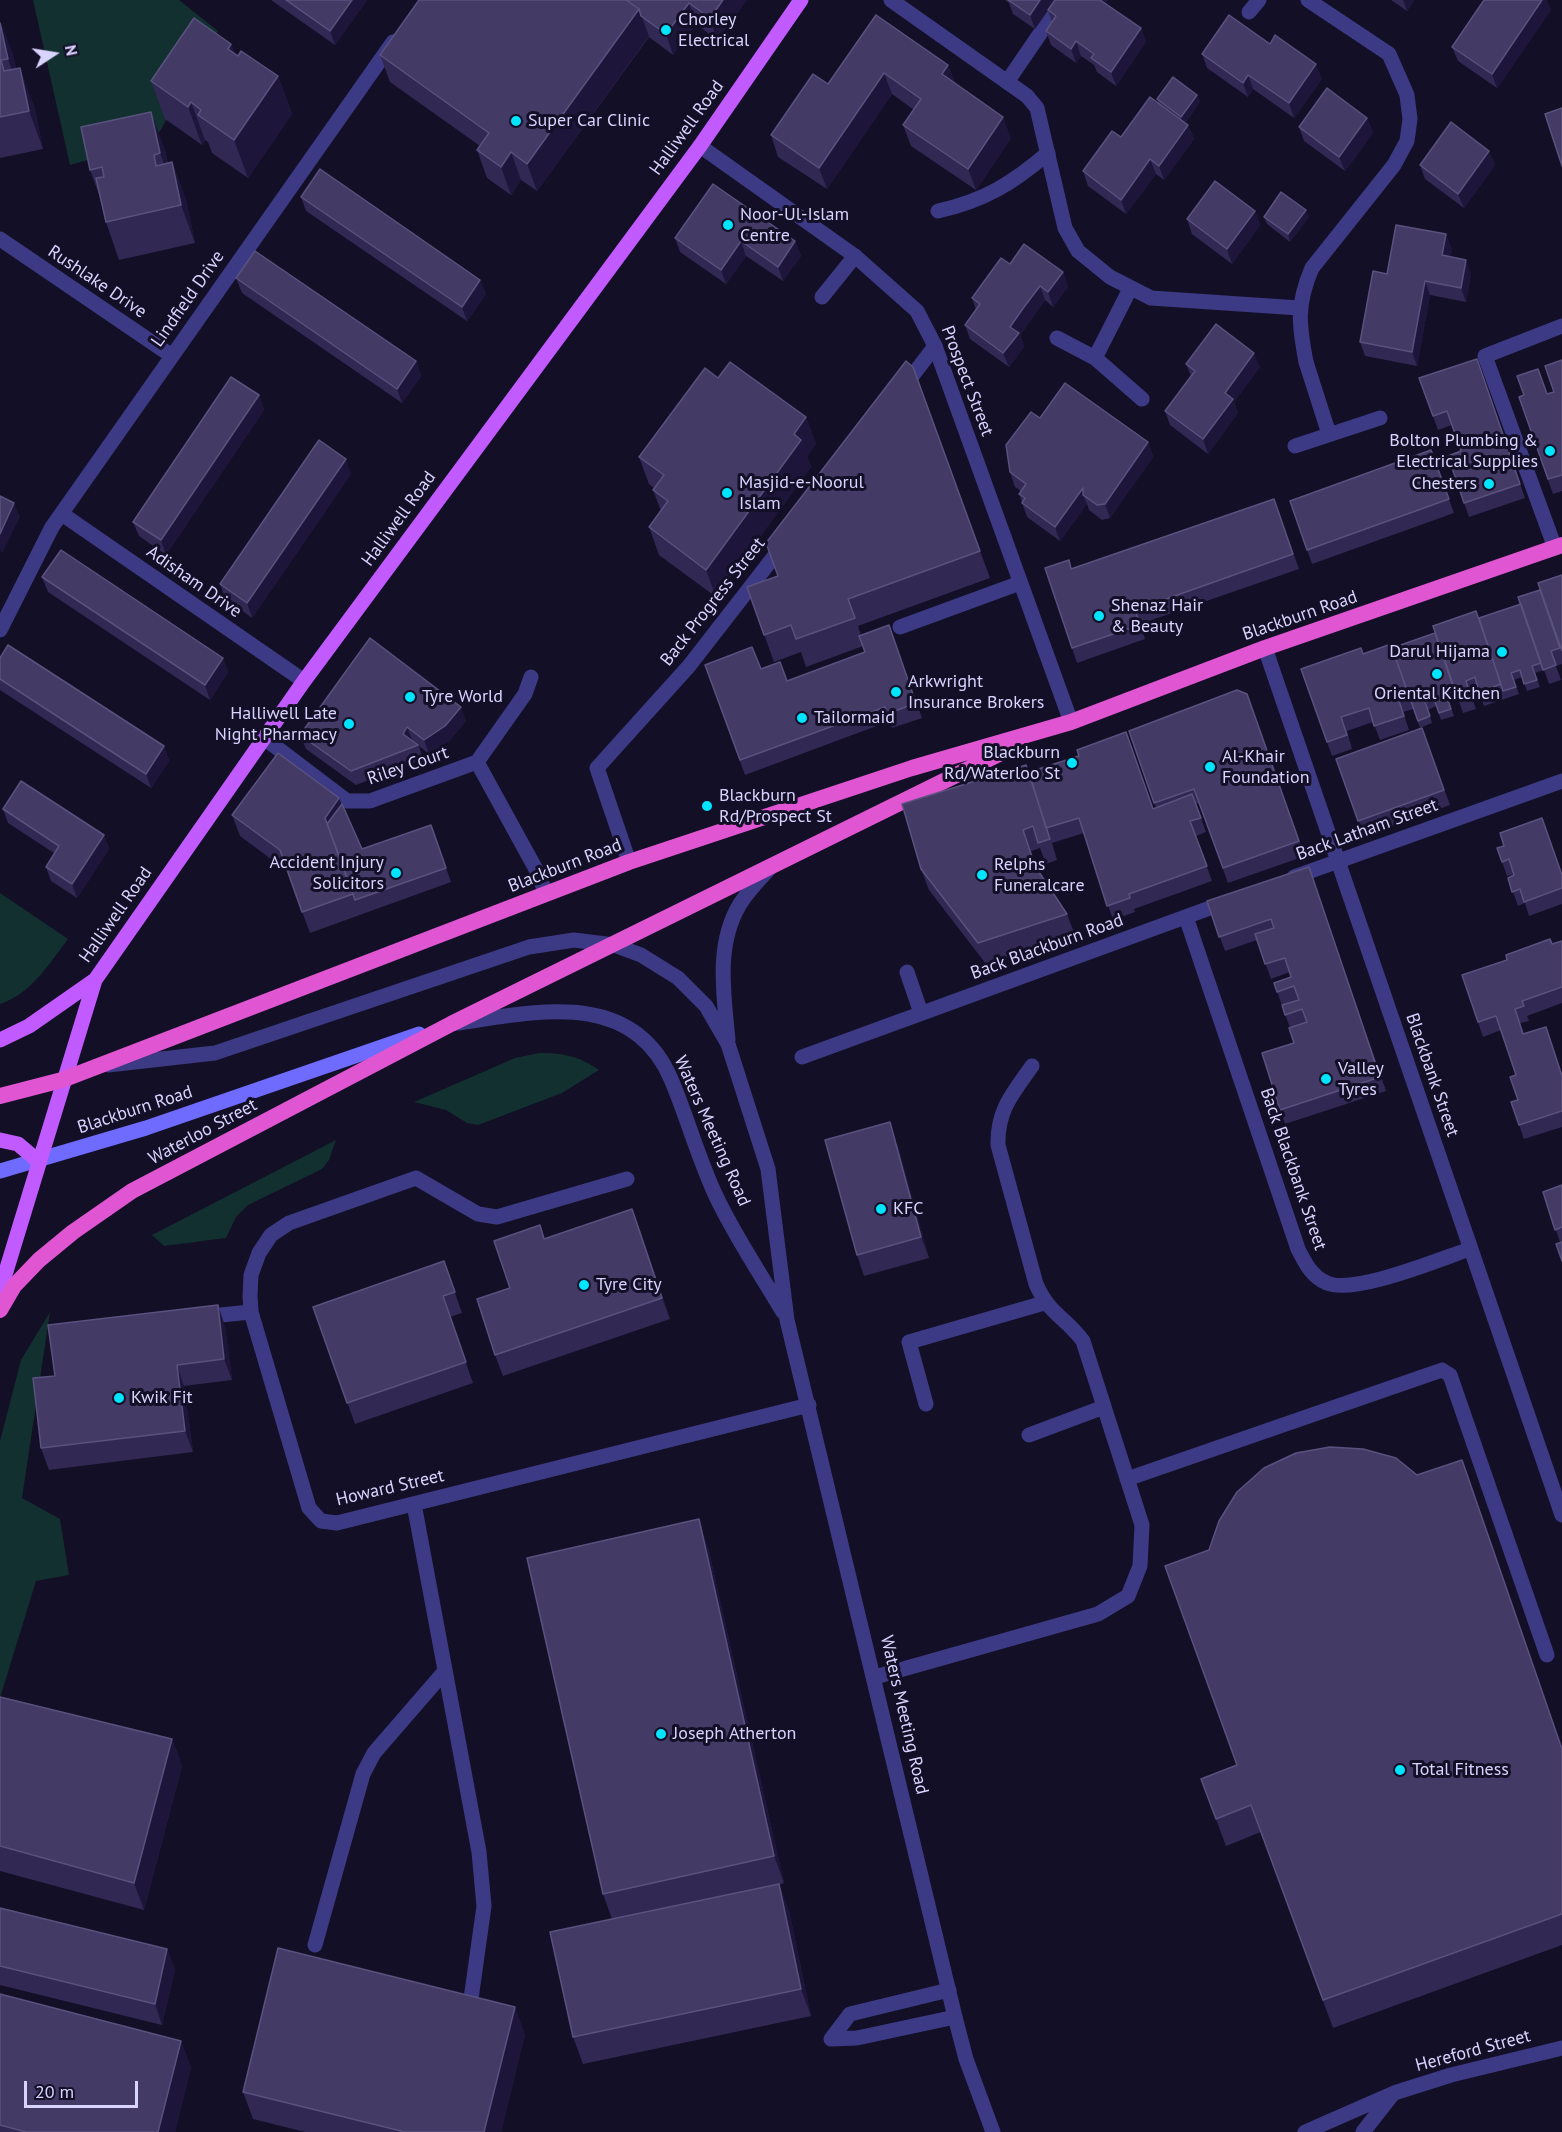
<!DOCTYPE html>
<style>
body{margin:0}
#map{position:relative;width:1562px;height:2132px;overflow:hidden;background:#130f26;font-family:"PT Sans",sans-serif}
canvas{display:block}
.north{position:absolute;left:24px;top:24px;width:60px;height:60px;-webkit-text-stroke:4px #130f26;paint-order:stroke;rotate:78deg;font-size:16px;font-weight:700;line-height:24px;text-align:center;color:#d9d4ff}
.north::after{content:'';display:block;margin:auto;width:21px;height:27px;background:#d9d4ff;clip-path:polygon(50% 0,100% 100%,50% 72%,0 100%)}
.scale{position:absolute;left:24px;top:2081px;width:114px;height:27px;box-sizing:border-box;border:3px solid #d9d4ff;border-top:0;padding-left:8px;font-size:18px;line-height:21px;white-space:nowrap;color:#d9d4ff;-webkit-text-stroke:4px #130f26;paint-order:stroke}
</style>
<div id="map">
<canvas width="1562" height="2132"></canvas>
<div class="north">N</div>
<div class="scale">20 m</div>
</div>
<script>
const ctx = document.querySelector('canvas').getContext('2d');
ctx.lineJoin = 'round';
function fillPath(path, color) {
  ctx.fillStyle = color;
  ctx.fill(path, 'evenodd');
}
function stroke(path, color, width, dash) {
  ctx.strokeStyle = color;
  ctx.lineWidth = width;
  ctx.lineCap = dash ? 'butt' : 'round';
  ctx.setLineDash(dash || []);
  ctx.stroke(path);
}
function write(font, color, halo, rows, align = 'center') {
  ctx.font = font + ' "PT Sans",sans-serif';
  ctx.lineWidth = 6;
  ctx.setLineDash([]);
  ctx.textBaseline = 'middle';
  ctx.strokeStyle = halo;
  ctx.fillStyle = color;
  for (const [text, x, y, turn = 0] of rows) {
    ctx.save();
    ctx.translate(x, y);
    ctx.rotate((+turn || 0) * Math.PI / 180);
    ctx.textAlign = isNaN(turn) ? turn : align;
    if (halo) ctx.strokeText(text, 0, 0);
    ctx.fillText(text, 0, 0);
    ctx.restore();
  }
}
fillPath(new Path2D(`
 M33 0H179L218 31 154 141 70 165Z
 M0 893 68 939C49 964 31 994 0 1004Z
 M539 1053C563 1053 579 1056 599 1070L562 1093 478 1125 467 1123 446 1110 414 1102 515 1058Z
 M336 1140 329 1160 322 1169 248 1205 236 1217 226 1238 164 1246 152 1235Z
 M50 1312 22 1498 60 1519 69 1575 36 1581 0 1698V1441L21 1360Z`), '#12302f');
stroke(new Path2D(`
 M1007 82 1063 0
 M938 211C984 201 1013 183 1048 153
 M822 297 855 256
 M1306 362 1329 434
 M903 388 935 346
 M1295 446 1380 418
 M1555 548 1485 356 1562 326
 M900 627 1020 583
 M531 677 525 694 477 762 538 873 546 894
 M264 738 347 801H370L477 762
 M629 862 597 768 689 666 783 545
 M1294 877 1562 781
 M1186 917 1298 1249C1305 1263 1312 1277 1327 1283 1354 1295 1440 1259 1470 1249
 M907 972 921 1013
 M802 1057 1229 901
 M627 1179 497 1217 478 1214 416 1178 289 1223 271 1235 259 1253 251 1275 250 1296 251 1312 309 1508 321 1521 337 1523 809 1405
 M200 1317 251 1312
 M926 1404 909 1342 1044 1303
 M1029 1435 1104 1407
 M1127 1479 1442 1370 1450 1375 1547 1655
 M414 1504 479 1852 484 1906 471 1999
 M875 1677 1098 1614 1128 1596 1140 1566 1142 1525 1083 1341C1065 1317 1049 1314 1036 1284L998 1145C997 1110 1013 1093 1032 1066
 M315 1945 363 1774 374 1753 445 1671
 M831 2039 850 2014 949 1990
 M831 2039 857 2038 955 2017`), '#3d3a85', 15);
stroke(new Path2D(`
 M891 0 1027 96 1037 108 1065 228 1078 251 1110 277 1151 298 1299 308
 M1249 12 1259 0
 M700 146 855 256 917 311 935 346 1071 722
 M0 239 172 356
 M1057 338 1095 358 1142 399
 M1095 358 1130 289
 M1306 362C1299 325 1296 305 1312 268L1394 165 1407 141 1410 119 1407 95 1389 54 1308 0
 M62 514 304 681
 M0 630 52 527 393 42
 M1265 648 1562 1515
 M1305 2132 1394 2093 1451 2075 1562 2048
 M1363 2132 1392 2095`), '#3d3a85', 15);
stroke(new Path2D(`
 M458 1023C535 1012 632 988 671 1079 687 1117 698 1157 715 1194 734 1235 760 1273 783 1312
 M728 1040C724 995 715 945 740 904 748 891 760 879 770 868
 M108 1065 215 1053 529 947 574 940 614 945 641 955 678 978 706 1006 728 1044 768 1169 787 1320 955 2017 966 2059 993 2132`), '#3d3a85', 15);
stroke(new Path2D(`
 M0 1171 146 1128 419 1034`), '#6f6bff', 15);
stroke(new Path2D(`
 M0 1040 29 1026 95 980
 M0 1140 18 1144 38 1161
 M0 1291 95 980 304 681 700 146 801 0`), '#c25bff', 15);
stroke(new Path2D(`
 M0 1096 62 1080 629 862 912 768 1071 722 1265 648 1562 545
 M0 1310 14 1286 39 1260 73 1232 132 1191 451 1024 1013 747`), '#e055d1', 16);
fillPath(new Path2D(`
 M271 0H367L335 45Z
 M419 0H747L717 40 696 24 673 55 649 37 537 191 521 180 511 195 487 178 477 150 480 146 390 82 380 55Z
 M1005 0H1108L1105 4 1141 28 1146 42 1116 86 1097 72 1094 65 1081 56 1076 63 1051 45 1046 31 1052 22 1048 11 1035 29 1013 14 1009 3Z
 M1391 0H1414L1407 11Z
 M1551 10 1497 88 1458 61 1452 47Z
 M876 15 948 65 955 83 1011 138 976 190 911 146 903 125 914 110 892 94 827 189 778 157 771 135 828 84Z
 M0 21 13 55 16 69 34 106 43 149 0 158Z
 M231 44 235 54 278 76 292 114 248 178 212 153 208 142 205 140 202 145 165 119 151 81Z
 M1270 44 1322 79 1294 118 1253 89 1248 97 1207 68 1202 54Z
 M1197 95 1200 102 1185 123 1188 125 1194 139 1164 180 1156 174 1126 214 1088 186 1083 171 1158 103 1157 99Z
 M1367 118 1373 133 1345 171 1304 141 1299 127Z
 M165 150 168 163 172 162 186 200 195 243 119 260 106 222 101 200 90 170Z
 M1489 151 1495 165 1464 208 1425 179 1420 165Z
 M301 197 480 280 486 294 467 321 306 211Z
 M1255 211 1260 225 1232 264 1192 234 1187 219Z
 M1264 217H1309L1290 242 1267 224Z
 M675 238 795 241 801 256 783 281 746 256 726 284 680 252Z
 M1452 249 1450 257 1471 274 1466 302 1430 295 1417 366 1365 356 1360 342 1387 274Z
 M1010 264 1063 272 1068 287 1053 307 1045 300 1020 335 1024 347 1009 367 970 339 965 325 976 310 972 298Z
 M236 278 416 361 421 376 402 403 242 293Z
 M1477 359 1525 498 1469 517 1448 456 1461 451 1452 425 1438 430 1419 378Z
 M1562 360V491L1553 494 1519 397 1547 394 1554 392Z
 M1186 364 1260 367 1234 402 1238 413 1208 454 1170 425 1165 411 1191 376Z
 M913 367 990 578 858 626 861 635 889 625 922 718 892 728 890 721 745 775 705 665 761 669 787 681 865 652 863 646 806 667 801 652 774 662 747 587 778 576Z
 M718 378 806 417 816 444 807 456 811 467 716 597 659 555 649 527 661 511 653 490 654 488 649 484 639 457Z
 M259 395 264 410 166 555 139 536 133 522Z
 M1040 418 1148 442 1153 457 1110 518 1102 520 1089 510 1087 504 1060 541 1027 517 1019 494 1021 491 1015 487 1010 472Z
 M1431 450 1454 513 1312 564 1290 501Z
 M351 474 252 618 225 598 220 584Z
 M1274 499 1299 569 1140 624 1145 639 1077 663 1045 568 1069 560 1072 569Z
 M42 577 223 658 228 672 210 700 48 592Z
 M1549 614 1562 653V664L1556 666 1561 680 1549 684 1544 670 1535 673 1540 687 1527 691 1522 677 1514 680 1519 694 1484 706 1479 692 1471 695 1476 709 1463 713 1458 699 1449 702 1454 716 1441 720 1436 706 1428 710 1432 723 1420 728 1413 709 1403 712 1409 730 1380 740 1373 722 1347 731 1352 749 1332 756 1301 669 1393 648 1479 618Z
 M0 658 164 746 169 761 151 788 0 690Z
 M1247 694 1305 856 1228 883 1199 803 1196 804 1206 832 1196 836 1212 881 1134 909 1135 912 1113 920 1084 833 1052 843 1057 860 1046 864 1040 848 1031 851 1036 867 1067 914 1075 935 986 964 929 890 921 869 1029 772 1153 809 1156 808 1129 731Z
 M466 721 450 740 429 754 419 746 423 759 356 785 306 749 300 735Z
 M1422 728 1450 805 1364 836 1336 759Z
 M339 798 362 849 431 825 451 882 310 933 287 871 240 836 232 815Z
 M3 809 104 835 109 849 77 898 51 881 46 867 54 853 8 823Z
 M1497 848 1562 874V904L1529 916 1525 903 1518 906 1508 878 1514 875V874L1507 876Z
 M1309 867 1386 1091 1285 1124 1280 1110 1294 1043 1290 1028 1274 983 1291 977 1290 972 1271 979 1257 940 1225 951 1207 901Z
 M1562 941V1003L1527 1016 1529 1021 1520 1023 1524 1034 1562 1075V1127L1524 1139 1511 1102 1518 1100 1516 1075 1501 1030 1483 1037 1462 975Z
 M897 1143 929 1258 864 1276 857 1255Z
 M1562 1185V1261L1560 1242 1543 1192Z
 M540 1225 545 1239 640 1230 670 1319 503 1376 495 1355 510 1288Z
 M444 1261 462 1313 450 1317 473 1383 355 1424 313 1307Z
 M225 1326 232 1380 184 1386 193 1452 49 1470 41 1448 55 1376Z
 M1462 1460 1562 1748V1945L1333 2028 1261 1832 1226 1846 1201 1779 1237 1765 1417 1475Z
 M708 1547 784 1883 779 1885 789 1911 811 2016 583 2064 573 2037 612 1919 603 1894Z
 M0 1697 172 1739 182 1766 144 1910 0 1871Z
 M0 1908 167 1949 175 1970 162 2025 0 1985Z
 M0 1994 181 2041 191 2068 175 2132H0Z
 M525 2034 501 2132H305L253 2119 243 2092Z`), '#312854');
fillPath(new Path2D(`
 M352 0H367L335 45 330 31Z
 M723 0H747L717 40 710 18Z
 M1040 0H1055L1035 29 1030 15Z
 M1096 0H1108L1100 11Z
 M1403 0H1414L1407 11Z
 M1542 0H1547L1551 10 1497 88 1492 74Z
 M689 3 696 24 673 55 666 34Z
 M639 9 649 36 537 191 527 164Z
 M0 21 13 55 21 97 8 59Z
 M1141 28 1146 42 1116 86 1111 72Z
 M1076 41 1081 56 1076 63 1071 49Z
 M231 44 245 82 228 49Z
 M1316 64 1322 79 1294 118 1289 103Z
 M948 65 956 86 942 74Z
 M20 68 34 106 43 149 29 111Z
 M884 73 892 94 827 189 819 168Z
 M1248 75 1253 89 1248 97 1243 83Z
 M278 76 292 114 248 178 234 140Z
 M1197 95 1200 102 1183 125 1181 117Z
 M191 102 205 140 202 145 188 107Z
 M151 112 165 150 174 191 160 153Z
 M1003 117 1011 138 976 190 968 169Z
 M1367 118 1373 133 1345 171 1339 157Z
 M1188 125 1194 139 1164 180 1159 166Z
 M1489 151 1495 165 1464 208 1458 194Z
 M511 152 521 180 511 195 501 167Z
 M1150 159 1156 174 1126 214 1121 200Z
 M172 162 186 200 195 243 181 205Z
 M1306 210 1309 217 1290 242 1288 234Z
 M1255 211 1260 225 1232 264 1227 249Z
 M1446 234 1452 249 1448 270 1442 255Z
 M741 241 746 256 726 284 721 270Z
 M795 241 801 256 783 281 778 267Z
 M1466 260 1471 274 1466 302 1461 288Z
 M1063 272 1068 287 1053 307 1048 292Z
 M480 280 486 294 467 321 462 307Z
 M1425 281 1430 295 1417 366 1412 352Z
 M1040 286 1045 300 1020 335 1024 347 1009 367 1003 353 1010 327Z
 M1254 353 1260 367 1234 402 1238 413 1208 454 1203 439 1225 393Z
 M416 361 421 376 402 403 397 389Z
 M259 395 264 410 166 555 161 540Z
 M806 417 816 444 807 456 811 467 716 597 706 570 794 434Z
 M1148 442 1153 457 1110 518 1105 504Z
 M346 459 351 474 252 618 247 603Z
 M1083 488V495L1087 504 1060 541 1055 527Z
 M14 503 20 517 2 554 0 548V534Z
 M223 658 228 672 210 700 205 685Z
 M461 707 466 721 450 740 429 754 424 740Z
 M407 727 413 742 403 734Z
 M164 746 169 761 151 788 146 774Z
 M339 798 347 819 332 839 325 818Z
 M104 835 109 849 77 898 72 884Z
 M890 1122 897 1143 929 1258 921 1237Z
 M632 1209 640 1230 670 1319 662 1298Z
 M218 1305 225 1326 232 1380 224 1359Z
 M177 1365 184 1386 193 1452 185 1431Z
 M699 1519 708 1547 784 1883 774 1856Z
 M172 1739 182 1766 144 1910 134 1883Z
 M779 1884 789 1911 811 2016 801 1989Z
 M167 1949 175 1970 162 2025 155 2004Z
 M515 2007 525 2034 501 2132H484Z
 M181 2041 191 2068 175 2132H158Z`), '#1d163a');
const building = new Path2D(`
 M286 0H352L330 31Z
 M419 0H626L639 9 527 164 511 152 501 167 477 150 489 133 380 55Z
 M626 0H723L710 18 689 3 666 34 641 16 639 9Z
 M1008 0H1040L1030 15Z
 M1055 0H1100L1141 28 1111 72 1091 58 1094 54 1076 41 1071 49 1046 31 1056 16 1048 10Z
 M1484 0H1542L1492 74 1452 47Z
 M876 15 948 65 942 74 1003 117 968 169 903 125 921 99 884 73 819 168 771 135 813 74 828 84Z
 M1229 15 1270 44 1275 35 1316 64 1289 103 1248 75 1243 83 1202 54Z
 M194 18 231 44 228 49 238 56 241 51 278 76 234 140 198 115 201 110 191 102 188 107 151 81Z
 M0 23 8 59 1 60 4 71 20 68 29 111 0 117Z
 M1173 77 1197 95 1181 117 1157 99Z
 M1327 88 1367 118 1339 157 1299 127Z
 M1150 97 1188 125 1159 166 1150 159 1121 200 1083 171 1112 131 1121 137Z
 M1562 108V166L1545 114Z
 M151 112 160 153 154 155 156 166 172 162 181 205 106 222 96 178 104 177 102 167 90 170 81 127Z
 M1451 122 1489 151 1458 194 1420 165Z
 M320 169 480 280 462 307 301 197Z
 M1215 181 1255 211 1227 249 1187 219Z
 M713 184 795 241 778 267 741 241 721 270 675 238Z
 M1281 192 1306 210 1288 234 1264 217Z
 M1396 225 1446 234 1442 255 1466 260 1461 288 1425 281 1412 352 1360 342 1373 271 1387 274Z
 M1024 244 1063 272 1048 292 1040 286 1024 307 1010 327 1019 333 1003 353 965 325 980 304 972 298 1001 258 1010 264Z
 M255 251 416 361 397 389 236 278Z
 M1216 324 1254 353 1225 393 1233 399 1203 439 1165 411 1195 371 1186 364Z
 M1477 359 1520 484 1464 503 1448 456 1461 451 1447 411 1433 416 1419 378Z
 M1562 360V475L1548 479 1519 397 1524 395 1517 376 1538 369 1547 394 1554 392 1545 366Z
 M906 361 913 367 980 551 848 599 855 618 796 639 791 625 764 635 747 587 778 576 766 543Z
 M730 362 806 417 794 434 801 440 706 570 649 527 668 501 653 490 664 475 639 457 705 368 718 378Z
 M231 377 259 395 161 540 133 522Z
 M1065 383 1148 442 1105 504 1097 505 1083 495V488L1055 527 1022 503 1025 498 1019 494 1026 484 1010 472 1006 445 1031 412 1040 418Z
 M319 440 346 459 247 603 220 584Z
 M1431 450 1449 499 1307 550 1290 501Z
 M0 496 14 503 0 534Z
 M1274 499 1293 554 1135 610 1140 625 1072 648 1045 568 1069 560 1071 569Z
 M61 550 223 658 205 685 42 577Z
 M1562 575V651L1538 583Z
 M1540 590 1560 648 1551 651 1556 665 1543 670 1518 597Z
 M1521 604 1541 663 1532 666 1537 680 1524 684 1520 670 1511 673 1516 687 1503 691 1479 618Z
 M1476 611 1501 684 1479 692 1475 677 1466 681 1470 694 1458 699 1433 626Z
 M889 625 916 703 887 714 885 707 740 760 705 665 752 647 761 669 780 662 787 681 865 652 859 636Z
 M1435 633 1455 692 1446 695 1451 709 1439 713 1434 699 1425 702 1430 716 1418 721 1392 648Z
 M370 638 461 707 445 726 424 740 407 727 403 734 418 745 351 771 300 735Z
 M1391 644 1408 694 1398 698 1404 716 1374 726 1369 708 1341 717 1347 735 1327 742 1301 669 1361 648 1363 654Z
 M8 645 164 746 146 774 0 679V658Z
 M1237 690 1247 694 1299 841 1223 868 1194 789 1154 803 1129 731Z
 M1422 728 1444 790 1358 821 1336 759Z
 M1126 732 1153 809 1192 794 1201 818 1190 821 1207 866 1129 894 1130 898 1107 906 1079 818 1046 828 1029 772 1079 756 1077 750Z
 M278 753 339 798 325 818 353 894 302 912 280 850 232 815Z
 M1026 765 1050 839 1038 843 1033 826 1023 830 1035 866 1067 914 978 943 921 869 902 804Z
 M21 781 104 835 72 884 46 867 59 846 3 809Z
 M342 804 362 849 431 825 446 868 355 900 327 824Z
 M1542 818 1562 875V888L1524 902 1520 889 1512 892 1508 878 1514 875 1509 859 1502 862 1497 848 1504 846 1500 833Z
 M1309 867 1380 1077 1280 1110 1262 1053 1294 1043 1289 1028 1307 1022 1302 1009 1285 1015 1282 1005 1299 1000 1294 986 1277 992 1274 983 1291 977 1285 958 1265 964 1255 934 1274 928 1271 919 1219 937 1207 901Z
 M1550 939 1552 944 1562 941V987L1522 1001 1524 1006 1515 1009 1523 1034 1546 1027 1562 1076V1111L1519 1125 1511 1102 1518 1100 1510 1077 1516 1075 1496 1016 1478 1022 1462 975 1507 960 1506 955Z
 M890 1122 921 1237 857 1255 825 1140Z
 M1562 1185V1227L1555 1230 1543 1192Z
 M632 1209 662 1298 495 1355 477 1299 510 1288 494 1241 540 1225 544 1239Z
 M1562 1242V1261L1556 1244Z
 M444 1261 455 1292 443 1296 466 1362 347 1403 313 1307Z
 M218 1305 224 1359 177 1365 185 1431 41 1448 33 1378 55 1376 48 1325Z
 M1330 1447 1363 1449 1396 1458 1417 1475 1462 1460 1562 1749V1914L1323 2000 1251 1805 1216 1819 1201 1779 1237 1765 1165 1566 1209 1550 1219 1521 1237 1492 1264 1468 1296 1453Z
 M699 1519 774 1856 603 1894 527 1558Z
 M0 1697 172 1739 134 1883 0 1846Z
 M779 1884 801 1989 573 2037 550 1932Z
 M0 1908 167 1949 155 2004 0 1966Z
 M278 1948 515 2007 484 2132H405L243 2092Z
 M0 1994 181 2041 158 2132H26L0 2125Z`);
fillPath(building, '#433a66');
stroke(building, '#5a527e', 1.5);
for (const [x, y, r, color] of [
 [666,30,6,"#00e5ff"],
 [516,121,6,"#00e5ff"],
 [728,225,6,"#00e5ff"],
 [1550,451,6,"#00e5ff"],
 [1489,484,6,"#00e5ff"],
 [727,493,6,"#00e5ff"],
 [1099,616,6,"#00e5ff"],
 [1502,652,6,"#00e5ff"],
 [1437,674,6,"#00e5ff"],
 [896,692,6,"#00e5ff"],
 [410,697,6,"#00e5ff"],
 [802,718,6,"#00e5ff"],
 [349,724,6,"#00e5ff"],
 [1072,763,6,"#00e5ff"],
 [1210,767,6,"#00e5ff"],
 [707,806,6,"#00e5ff"],
 [396,873,6,"#00e5ff"],
 [982,875,6,"#00e5ff"],
 [1326,1079,6,"#00e5ff"],
 [881,1209,6,"#00e5ff"],
 [584,1285,6,"#00e5ff"],
 [119,1398,6,"#00e5ff"],
 [661,1734,6,"#00e5ff"],
 [1400,1770,6,"#00e5ff"]
]) {
  const dot = new Path2D();
  dot.arc(x, y, r, 0, 2 * Math.PI);
  ctx.fillStyle = color;
  ctx.fill(dot);
  stroke(dot, '#130f26', 2);
}
write('18px', '#d9d4ff', '#130f26', [
 ["Chorley",678,20],
 ["Electrical",678,41],
 ["Super Car Clinic",528,121],
 ["Noor-Ul-Islam",740,215],
 ["Centre",740,236],
 ["Bolton Plumbing &",1538,441,"right"],
 ["Electrical Supplies",1538,462,"right"],
 ["Masjid-e-Noorul",739,483],
 ["Islam",739,504],
 ["Chesters",1477,484,"right"],
 ["Shenaz Hair",1111,606],
 ["& Beauty",1111,627],
 ["Darul Hijama",1490,652,"right"],
 ["Arkwright",908,682],
 ["Insurance Brokers",908,703],
 ["Oriental Kitchen",1437,694,"center"],
 ["Tyre World",422,697],
 ["Halliwell Late",337,714,"right"],
 ["Night Pharmacy",337,735,"right"],
 ["Tailormaid",814,718],
 ["Blackburn",1060,753,"right"],
 ["Rd/Waterloo St",1060,774,"right"],
 ["Al-Khair",1222,757],
 ["Foundation",1222,778],
 ["Blackburn",719,796],
 ["Rd/Prospect St",719,817],
 ["Accident Injury",384,863,"right"],
 ["Solicitors",384,884,"right"],
 ["Relphs",994,865],
 ["Funeralcare",994,886],
 ["Valley",1338,1069],
 ["Tyres",1338,1090],
 ["KFC",893,1209],
 ["Tyre City",596,1285],
 ["Kwik Fit",131,1398],
 ["Joseph Atherton",673,1734],
 ["Total Fitness",1412,1770]
], 'left');
write('18px', '#d9d4ff', '#130f26', [
 ["Halliwell Road",687,128,-54],
 ["Rushlake Drive",97,282,34],
 ["Lindfield Drive",188,299,-55],
 ["Prospect Street",967,381,69],
 ["Halliwell Road",399,519,-54],
 ["Adisham Drive",194,582,35],
 ["Back Progress Street",713,602,-52],
 ["Blackburn Road",1300,616,-19],
 ["Riley Court",408,766,-19],
 ["Back Latham Street",1367,830,-20],
 ["Blackburn Road",565,866,-21],
 ["Halliwell Road",116,915,-55],
 ["Back Blackburn Road",1047,947,-20],
 ["Blackbank Street",1432,1075,71],
 ["Blackburn Road",135,1110,-18],
 ["Waters Meeting Road",712,1131,66],
 ["Waterloo Street",203,1132,-28],
 ["Back Blackbank Street",1293,1169,71],
 ["Howard Street",390,1488,-13],
 ["Waters Meeting Road",904,1715,77],
 ["Hereford Street",1473,2051,-15]
]);
</script>
